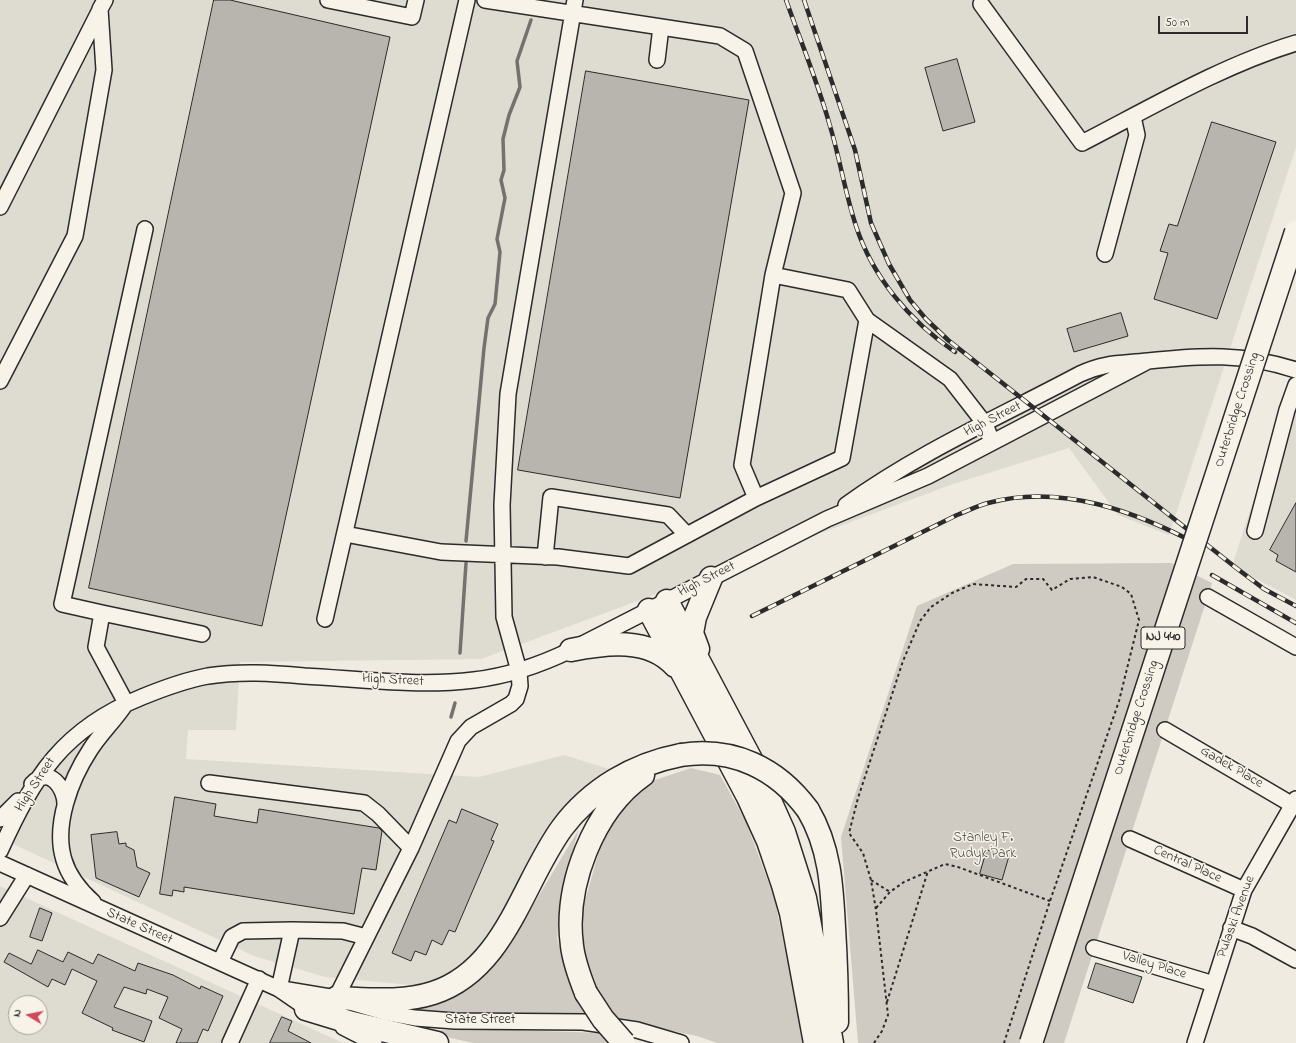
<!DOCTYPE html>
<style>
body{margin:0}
#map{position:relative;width:1296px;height:1043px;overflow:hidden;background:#efebe0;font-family:"Indie Flower",sans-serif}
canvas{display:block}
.north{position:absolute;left:8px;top:995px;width:40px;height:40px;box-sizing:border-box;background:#f7f3e8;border:1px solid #a5a39c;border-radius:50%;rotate:280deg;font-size:11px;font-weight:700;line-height:16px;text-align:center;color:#2b2b2b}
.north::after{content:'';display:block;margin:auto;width:14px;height:18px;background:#d1495b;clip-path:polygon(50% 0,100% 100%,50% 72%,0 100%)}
.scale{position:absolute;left:1158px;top:16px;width:90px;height:18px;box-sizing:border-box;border:2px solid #2b2b2b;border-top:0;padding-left:5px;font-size:12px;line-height:14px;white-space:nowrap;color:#2b2b2b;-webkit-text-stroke:3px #f7f3e8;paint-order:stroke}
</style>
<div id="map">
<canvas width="1296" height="1043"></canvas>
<div class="north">N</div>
<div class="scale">50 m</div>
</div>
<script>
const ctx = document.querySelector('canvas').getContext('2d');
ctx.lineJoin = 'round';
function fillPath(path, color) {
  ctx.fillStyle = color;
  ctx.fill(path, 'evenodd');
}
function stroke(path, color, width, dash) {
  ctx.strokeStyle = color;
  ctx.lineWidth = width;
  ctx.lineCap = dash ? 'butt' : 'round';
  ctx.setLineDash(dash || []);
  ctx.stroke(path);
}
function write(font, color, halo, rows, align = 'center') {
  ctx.font = font + ' "Indie Flower",sans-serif';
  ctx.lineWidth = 3;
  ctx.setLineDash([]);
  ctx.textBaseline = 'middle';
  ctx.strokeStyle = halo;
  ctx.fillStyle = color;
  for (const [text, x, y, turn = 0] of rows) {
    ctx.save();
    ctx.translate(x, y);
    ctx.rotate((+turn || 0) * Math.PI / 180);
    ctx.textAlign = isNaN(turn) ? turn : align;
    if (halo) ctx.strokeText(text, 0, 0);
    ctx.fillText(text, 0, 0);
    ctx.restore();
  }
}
fillPath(new Path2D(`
 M0 0H1296V147L1169 535 1118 515 1069 448 953 484 481 659 240 662 236 730H188L186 759 479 777 564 755 615 771 484 955 422 986 325 977 254 956 0 838Z
 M1296 370V600L1232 566Z
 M0 886 343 1043H0ZM16 1003H40V1027H16Z`), '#dedbd1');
fillPath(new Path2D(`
 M1171 563 1212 583 1064 1043H858L841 837 917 606 1013 564Z
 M691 768 720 775 746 822 774 897 805 1043H717L697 1036 613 1019 598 989 584 951 583 908 598 855 614 818 646 783Z
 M579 829 563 883 557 938 569 982 586 1014 441 1015 411 1009 476 982 515 935Z
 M480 1029 603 1033 612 1043H474L417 1031Z`), '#cfcbc2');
stroke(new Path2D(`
 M466 541 484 348 488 318 495 304 500 252 497 239 505 198 501 180 504 170 503 139 509 115 520 87 517 61 531 20
 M460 653 466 563
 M451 717 455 703`), '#74726e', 3.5);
const building = new Path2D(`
 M214 0H230L390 37 262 626 89 588Z
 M957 59 975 122 943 131 925 68Z
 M586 71 749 100 680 498 518 470Z
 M1212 122 1276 142 1217 319 1154 299 1168 253 1160 251 1169 224 1177 226Z
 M1121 313 1128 336 1074 352 1067 329Z
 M1296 503V572L1276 561 1278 555 1270 550Z
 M175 797 216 804 214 816 257 823 259 809 379 828 382 831 376 870 362 868 354 914 184 887V892L173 890 172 896 160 894Z
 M462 809 498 824 491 840 494 841 455 932 449 930 442 945 432 940 426 955 415 951 411 961 392 953 449 820 456 823Z
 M117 832 119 844 126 843V846L134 850 137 867 150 873 139 897 96 878 91 835Z
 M987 850 1009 856 1002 880 980 874Z
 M40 908 52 913 42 941 30 937Z
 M38 950 63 962 68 952 93 964 98 954 135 971 138 963 173 975 200 989 201 986 223 996 208 1031 203 1029 197 1043H176L182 1029 159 1018 168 997 147 989 146 994 124 987 114 1007 152 1021 144 1042 112 1030 113 1028 82 1013 97 981 72 969 65 985 52 979 48 987 4 962 9 953 31 964Z
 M1096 963 1142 977 1133 1003 1088 988Z
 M282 1017 292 1021 288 1031 311 1043H270Z`);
fillPath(building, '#b8b5ae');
stroke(building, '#2b2b2b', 1);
const minor = new Path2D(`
 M328 0 412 17 416 0
 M485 0 720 36 745 51 793 193 773 275
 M981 4 1082 143C1150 108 1223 65 1296 43
 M657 60 661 27
 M0 207 100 10
 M1105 254 1137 135 1133 117
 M867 320 842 458 756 498 742 465 773 275 848 290 867 320 950 379 985 424 992 442
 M0 381 75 236 104 70 100 9 105 0
 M846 505C918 453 1001 416 1080 374 1106 362 1121 364 1148 361 1203 355 1243 353 1296 370
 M1255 531 1287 410 1296 385
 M345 534 441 552 558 557 629 566 756 498
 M545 557 551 497 668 515 687 535
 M1208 597 1296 647
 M102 613 202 634
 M325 619 467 0
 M126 703 96 647 102 613 62 604 145 229
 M1165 730 1296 807
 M209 783 364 803 378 814 411 848
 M32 784C49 765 66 788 65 806
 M0 819 18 801
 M1130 839 1244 890
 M0 851C34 776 63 729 142 697 164 688 186 680 208 676 240 671 272 673 304 676 360 679 418 687 474 680 508 676 540 665 571 650L827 519 928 476 1148 361
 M0 863 279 989 314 1013
 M93 902C81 891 69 877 64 860 53 825 71 779 90 750 100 734 114 721 124 706
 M0 918 27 875
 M1231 928 1252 936 1296 960
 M292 930 343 931 366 937
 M1094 948 1214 984
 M220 962 232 937 243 931 292 930 279 989
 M282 989 336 998 388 1013 415 1018 455 1021 583 1022 637 1030 681 1043
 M336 998 411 848 458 741 471 727 511 704 516 699 520 686 519 671 504 617 502 505 508 394 575 0
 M343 1027 374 1043
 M230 1043 259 979
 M1195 1043 1244 890 1296 799`);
const highway = new Path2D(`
 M667 601 755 767 784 832 805 898 832 1043
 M649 610 748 797 768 841 783 885 791 913 815 1043
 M698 649 692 633 695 617 711 578
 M571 650C606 643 649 637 675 666
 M808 810C830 847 832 887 834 928 836 960 837 991 837 1022
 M586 993C580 978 574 962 572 946 564 886 593 810 643 775
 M336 998C368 999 402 1003 433 993 505 970 522 883 562 828 591 789 634 764 681 755
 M306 1009 352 1023 437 1043`);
stroke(minor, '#2b2b2b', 18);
stroke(highway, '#2b2b2b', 25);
stroke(new Path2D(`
 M871 880 890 892
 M876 908 890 892 904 882 945 864 958 867 1050 901
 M887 1002 928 871
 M874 1043 882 1031 888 1015 876 910 871 880 863 853 849 833 858 798 903 661 920 621 931 607 952 593 973 584 1016 587 1026 579H1043L1052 590 1070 579 1093 577 1122 587 1131 594 1139 620 1119 701 1050 901 1004 1043`), '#2b2b2b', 2, [3, 3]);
stroke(minor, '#f7f3e8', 15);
stroke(highway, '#f7f3e8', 22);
const rail = new Path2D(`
 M786 0C801 42 818 83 830 126 840 159 845 193 856 226 873 278 910 321 955 352
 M804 0 855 150 871 223 889 264 910 300 926 319 948 340 1235 567 1264 589 1296 606
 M1212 575 1296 623
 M752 616 957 515C967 511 977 506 988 503 1061 483 1137 512 1201 546`);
stroke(rail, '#2b2b2b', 4.5);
stroke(rail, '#f7f3e8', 3, [9]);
const highwayBridge = new Path2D(`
 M681 755C733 747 777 768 808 810
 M586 993 603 1019 624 1043
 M1031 1043 1296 232`);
stroke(highwayBridge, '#2b2b2b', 25, []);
stroke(highwayBridge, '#f7f3e8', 22);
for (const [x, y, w] of [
 [1163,638,44]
]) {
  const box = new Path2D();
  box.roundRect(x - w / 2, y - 11, w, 22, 3);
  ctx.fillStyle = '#f7f3e8';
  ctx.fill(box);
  stroke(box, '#2b2b2b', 1);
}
write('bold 13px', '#2b2b2b', null, [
 ["NJ 440",1163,638]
]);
write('14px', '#2b2b2b', '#f7f3e8', [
 ["Outerbridge Crossing",1238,410,-72],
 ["High Street",993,420,-27],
 ["High Street",707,580,-27],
 ["High Street",393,681,3],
 ["Outerbridge Crossing",1137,718,-72],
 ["Gadek Place",1231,768,30],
 ["High Street",36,785,-57],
 ["Central Place",1187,865,24],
 ["Pulaski Avenue",1237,917,-70],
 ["State Street",139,927,24],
 ["Valley Place",1154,966,17],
 ["State Street",480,1021]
]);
write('14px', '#545351', '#f7f3e8', [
 ["Stanley F.",983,839],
 ["Rudyk Park",983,855]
]);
</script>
